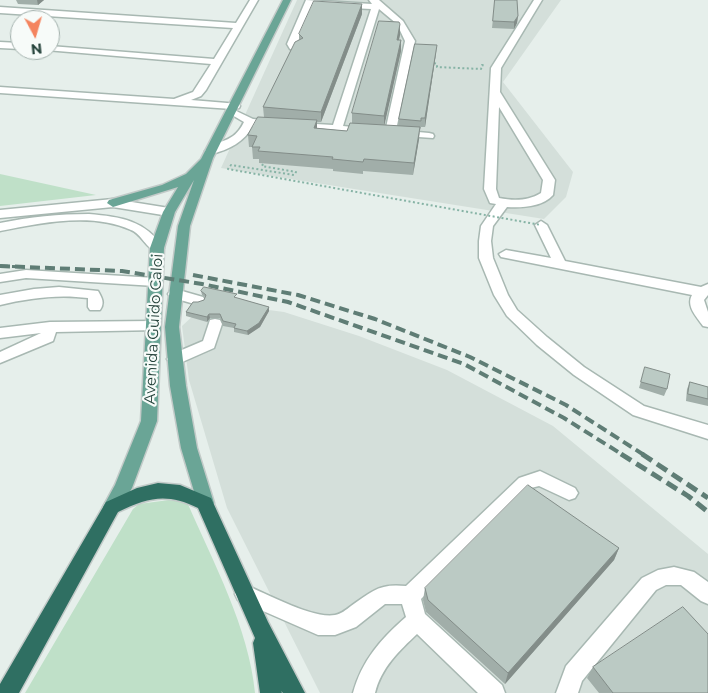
<!DOCTYPE html>
<style>
body{margin:0}
#map{position:relative;width:708px;height:693px;overflow:hidden;background:#e6efeb;font-family:Montserrat,sans-serif}
canvas{display:block}
.north{position:absolute;left:10px;top:10px;width:50px;height:50px;box-sizing:border-box;background:#f7fbf9;border:1px solid #a3b1ad;border-radius:50%;rotate:174deg;font-size:14px;font-weight:700;line-height:20px;text-align:center;color:#24423a}
.north::after{content:'';display:block;margin:auto;width:18px;height:22px;background:#f4845f;clip-path:polygon(50% 0,100% 100%,50% 72%,0 100%)}
</style>
<div id="map">
<canvas width="708" height="693"></canvas>
<div class="north">N</div>
</div>
<script>
const ctx = document.querySelector('canvas').getContext('2d');
ctx.lineJoin = 'round';
function fillPath(path, color) {
  ctx.fillStyle = color;
  ctx.fill(path, 'evenodd');
}
function stroke(path, color, width, dash) {
  ctx.strokeStyle = color;
  ctx.lineWidth = width;
  ctx.lineCap = dash ? 'butt' : 'round';
  ctx.setLineDash(dash || []);
  ctx.stroke(path);
}
function write(font, color, halo, rows, align = 'center') {
  ctx.font = font + ' Montserrat,sans-serif';
  ctx.lineWidth = 4.5;
  ctx.setLineDash([]);
  ctx.textBaseline = 'middle';
  ctx.strokeStyle = halo;
  ctx.fillStyle = color;
  for (const [text, x, y, turn = 0] of rows) {
    ctx.save();
    ctx.translate(x, y);
    ctx.rotate((+turn || 0) * Math.PI / 180);
    ctx.textAlign = isNaN(turn) ? turn : align;
    if (halo) ctx.strokeText(text, 0, 0);
    ctx.fillText(text, 0, 0);
    ctx.restore();
  }
}
fillPath(new Path2D(`
 M297 0H561L503 82 573 172 566 197 544 219 221 168Z
 M208 302 284 312 359 336 447 370 553 426 708 554V693H320L227 508 189 380 182 326Z`), '#d4dfda');
fillPath(new Path2D(`
 M0 174 96 195 0 206Z
 M169 500 187 502C213 562 249 628 255 693H25L133 509 139 504Z`), '#bfe0c8');
const minor = new Path2D(`
 M250 0H258L206 90 201 96 191 100 239 104 240 106 239 108 232 109 253 119 273 121 278 124 273 127 253 126C244 142 229 150 211 154L205 151C218 138 233 145 244 122L227 112 232 109 0 93V87L174 99 193 92 211 64 46 50H50V46L214 59 233 28 0 13V7L236 23Z
 M306 0 372 4 369 0H379L403 21 415 41 396 130 429 133 433 134 434 136 433 138 390 135 385 132 405 41 397 24 379 9 343 126 372 129 373 131 372 133 295 128 294 126 299 123 333 125 371 9 312 6 297 44 302 48 297 51 290 49 287 44Z
 M534 0H542L501 68 500 92 555 180 553 195C543 207 521 208 507 207L493 226 491 241 493 258 508 295 517 310 547 337 584 367 644 406 708 425V439L633 415 574 375 537 345 507 316 494 295 479 258V241L481 226 496 204 490 203 484 189 491 68ZM499 107 543 180 541 193C528 201 514 201 499 198L496 189Z
 M0 42 20 43V49L0 48Z
 M113 199 169 208 175 212 169 216 113 207 0 218V210Z
 M89 214C122 217 144 220 164 248L157 252C146 249 142 234 131 230 92 212 41 223 0 231V223C30 217 59 214 89 214Z
 M541 221 547 225 565 261 701 287 708 284V295L704 300 708 312V327L703 326C696 316 686 306 692 295L501 257 499 254 506 250 551 258 535 225Z
 M26 270 155 278 160 279 162 282 160 285 155 286 26 278 0 282V274Z
 M59 287 98 291C102 298 105 303 100 310H90L88 307V298C59 294 28 298 0 305V295L34 289Z
 M175 289 203 297 205 300 203 303 198 305 170 297 168 294 170 291Z
 M215 319 220 320 222 324 214 348 180 363 175 364 170 363 167 359 170 355 203 341 210 320Z
 M153 321 158 322 160 326 158 330 56 332 53 341 0 363V352L41 333 0 338V328L50 322Z
 M540 471 575 488 578 493 575 498 569 500 539 486 531 488 421 599 425 614 502 685 505 693H478L417 634C399 651 381 668 375 693H353C362 660 381 639 406 617L402 604H385L356 627 335 635H318L238 600 235 594 238 588 245 585C268 594 312 619 335 615 341 614 346 610 351 606 372 591 380 583 406 586L519 478Z
 M674 567 694 572 708 582V604L701 601 681 585H666L656 590 582 681 578 693H556L566 666 642 578 658 570Z`);
const major = new Path2D(`
 M283 0H291L213 158 190 226 179 327 186 386 197 448 214 503 211 508 205 511 199 508 181 448 170 386 165 327 178 226 194 180 175 212 164 248 157 421 132 488 118 512 112 515 106 512 103 507 115 485 141 421 150 248 163 212 178 187 113 207 107 203 109 200 162 185 186 174 201 159Z`);
const highway = new Path2D(`
 M158 483 180 485 211 498 268 622 305 693H283L281 691 282 693H260L253 643 255 638 198 508C167 493 149 497 118 512L19 693H0V684L106 502 137 488Z`);
stroke(minor, '#a8b8b2', 3);
stroke(major, '#c2cac8', 3);
stroke(highway, '#c2cac8', 3);
stroke(new Path2D(`
 M434 63 437 64V67L481 69 482 65 485 66`), '#86b3a5', 2, [2, 2.5]);
fillPath(minor, '#fff');
fillPath(major, '#6aa596');
fillPath(highway, '#2f6f62');
stroke(new Path2D(`
 M0 266 25 267`), '#5f7d75', 3, [8, 4]);
stroke(new Path2D(`
 M0 266 122 271 202 284 288 302 464 364 564 418 623 455
 M193 275 298 295 375 319 470 357 566 405 644 455`), '#5f7d75', 4, [10, 5]);
stroke(new Path2D(`
 M621 454 688 496 708 512
 M642 454 708 498`), '#5f7d75', 5, [12, 6]);
stroke(new Path2D(`
 M263 164 262 166 296 172 294 175 231 165 228 169 541 225`), '#86b3a5', 2, [2, 2.5]);
fillPath(new Path2D(`
 M16 0H44L38 5 18 4Z
 M495 0 518 16 517 23 514 29 492 28Z
 M362 4V14L321 122H317V128L347 131 352 123V113L400 24V35L399 40H401V51L384 125 398 126 399 119 436 53 425 127H421L420 130H419V139L413 175 363 171V174L333 171V169L259 163V159H253L252 147H249L248 135 264 117 263 107 299 40V34Z
 M201 291 237 298 269 307V311L260 327 248 335 234 332V328L223 326 220 318H210L207 322 186 316V312L204 300 205 297 202 295Z
 M645 367 667 389 664 396 639 388Z
 M690 382 708 387V406L686 401 687 389Z
 M619 548 614 560 505 684 426 612 423 600 425 588Z
 M593 667 708 693H599L587 678Z`), '#a1aea9');
fillPath(new Path2D(`
 M37 0H44L38 5Z
 M362 4V14L321 122V112Z
 M518 16 517 23 514 29V22Z
 M400 24V35L396 51 397 40Z
 M401 40V51L384 127V116Z
 M437 45 436 53 425 127V118Z
 M317 120V132L314 128Z
 M420 127 419 139 413 175 414 163Z
 M269 307V311L260 327 248 335 247 331Z
 M209 314 210 318 207 322V317Z
 M619 548 614 560 505 684 508 673Z`), '#838d89');
const building = new Path2D(`
 M495 0H517L518 16 514 22 493 21Z
 M314 1 362 4 321 112 263 107 295 42 303 38 299 34Z
 M379 21 399 22 400 24 397 40H401L384 116 352 113Z
 M415 44 437 45 425 118H421V121L399 119Z
 M258 117 317 120 314 128 347 131 350 123 420 127 414 163 364 159 363 162 332 159 333 157 258 151 260 147H252L257 136 248 135Z
 M204 287 237 294 234 297 269 307 259 323 247 331 234 328 236 324 223 321 220 314H209L207 317 186 312 193 302H198L204 300 206 295 201 291Z
 M645 367 670 374 667 389 641 382Z
 M690 382 708 387V399L688 394Z
 M528 485 619 548 508 673 428 600 425 588Z
 M683 607 708 634V693H613L593 667Z`);
fillPath(building, '#bbcac4');
stroke(building, '#838d89', 1);
write('15px', '#24423a', '#f7fbf9', [
 ["Avenida Guido Caloi",154,329,-87]
]);
</script>
